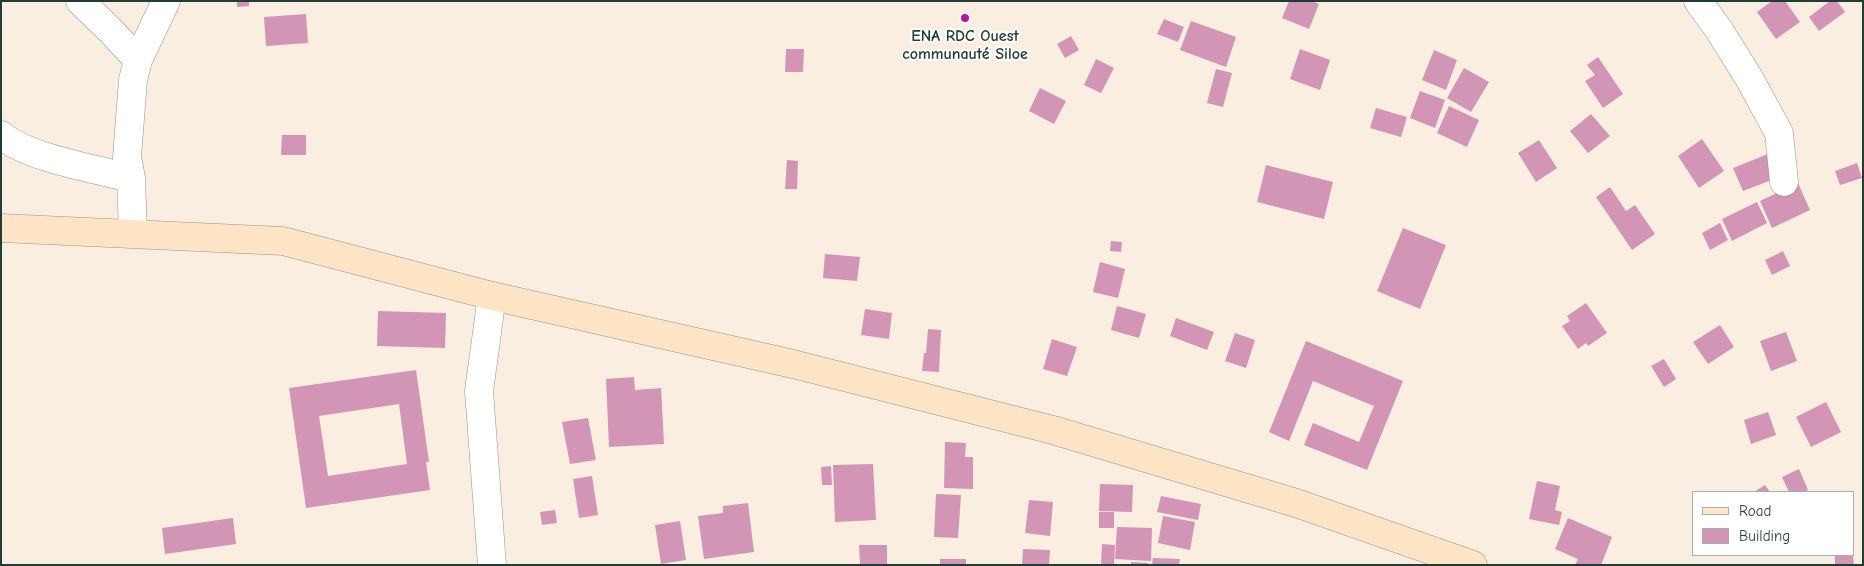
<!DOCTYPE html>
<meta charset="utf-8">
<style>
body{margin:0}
#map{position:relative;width:1864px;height:566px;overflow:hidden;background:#f9eee0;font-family:"Comic Neue",sans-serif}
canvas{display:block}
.frame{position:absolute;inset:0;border:2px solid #1f3d34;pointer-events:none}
.legend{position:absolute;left:1692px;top:491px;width:162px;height:65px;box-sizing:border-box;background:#fff;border:1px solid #a5b1ae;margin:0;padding:6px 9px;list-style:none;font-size:15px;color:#1f3d34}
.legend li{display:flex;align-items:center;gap:10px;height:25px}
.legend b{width:25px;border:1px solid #a5b1ae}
</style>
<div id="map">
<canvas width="1864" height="566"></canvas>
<div class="frame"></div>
<ul class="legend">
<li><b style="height:6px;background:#ffe4c6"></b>Road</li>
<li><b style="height:14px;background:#d295b6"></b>Building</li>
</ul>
</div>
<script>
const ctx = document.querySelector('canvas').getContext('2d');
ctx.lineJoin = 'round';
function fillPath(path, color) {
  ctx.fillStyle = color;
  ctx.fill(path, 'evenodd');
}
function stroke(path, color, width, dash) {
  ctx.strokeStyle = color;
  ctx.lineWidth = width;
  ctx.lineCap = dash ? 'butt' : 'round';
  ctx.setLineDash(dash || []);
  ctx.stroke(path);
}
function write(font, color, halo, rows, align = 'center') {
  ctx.font = font + ' "Comic Neue",sans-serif';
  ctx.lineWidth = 4;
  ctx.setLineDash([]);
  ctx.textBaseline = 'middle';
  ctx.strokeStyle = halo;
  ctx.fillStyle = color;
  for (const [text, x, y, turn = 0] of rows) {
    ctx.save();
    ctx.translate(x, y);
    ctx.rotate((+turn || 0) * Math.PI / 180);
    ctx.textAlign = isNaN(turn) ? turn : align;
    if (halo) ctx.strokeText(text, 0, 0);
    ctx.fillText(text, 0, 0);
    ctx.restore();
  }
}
fillPath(new Path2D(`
 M237 1H249V6L237 7Z
 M1289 1H1312L1319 4 1309 29 1282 18Z
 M1772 1H1785L1800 22 1776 39 1757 12Z
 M1830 1H1837L1845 12 1819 31 1809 17Z
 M306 14 308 43 266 46 264 17Z
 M1164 19 1184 27 1178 42 1157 34Z
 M1191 21 1236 37 1226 67 1180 50Z
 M1071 36 1079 50 1065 58 1057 44Z
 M786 49H804L803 72H785Z
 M1300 49 1330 60 1320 90 1290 79Z
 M1434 50 1457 60 1446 90 1422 80Z
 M1598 57 1623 94 1603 108 1585 81 1595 75 1587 65Z
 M1096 59 1114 68 1101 93 1084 85Z
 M1464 68 1489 82 1471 112 1447 98Z
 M1216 69 1232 73 1223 107 1207 103Z
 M1040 88 1066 101 1054 124 1029 111Z
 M1420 91 1445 100 1435 128 1410 118Z
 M1449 106 1479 120 1467 147 1437 133Z
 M1376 108 1407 117 1401 137 1370 128Z
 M1591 114 1610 136 1588 153 1570 131Z
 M282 135H306V155H281Z
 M1702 139 1724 171 1699 188 1678 156Z
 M1539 140 1557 168 1536 182 1518 153Z
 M1768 154 1777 178 1743 191 1733 168Z
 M787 160 798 161 797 189H785Z
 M1857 163 1862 178 1840 185 1835 171Z
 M1266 165 1333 182 1324 219 1257 202Z
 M1798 183 1810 210 1772 228 1760 201Z
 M1610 187 1626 211 1635 205 1655 234 1632 250 1596 197Z
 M1757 202 1767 223 1732 241 1722 219Z
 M1720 223 1728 240 1710 250 1702 233Z
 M1403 228 1446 245 1420 309 1377 291Z
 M1111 241 1122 242 1121 252 1110 251Z
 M1783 251 1790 266 1772 275 1765 260Z
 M825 254 860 257 857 281 823 278Z
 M1100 262 1125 269 1118 298 1093 292Z
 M1586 303 1607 333 1588 346 1586 343 1578 349 1562 326 1570 321 1567 316Z
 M1117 306 1146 314 1139 338 1111 330Z
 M865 309 892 313 889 339 861 335Z
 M378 311 446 313 445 348 377 346Z
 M1176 318 1214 332 1207 350 1170 336Z
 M1720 325 1734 347 1708 364 1693 342Z
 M928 329 941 330 939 372 922 371 924 353H926Z
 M1786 332 1797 361 1771 371 1760 341Z
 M1235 333 1255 340 1246 368 1225 361Z
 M1052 339 1077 347 1067 376 1043 369Z
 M1306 341 1403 381 1367 470 1304 445 1313 423 1359 442 1374 406 1313 381 1289 441 1269 432Z
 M1664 359 1676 379 1664 387 1651 366Z
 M416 370 429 462H426L430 490 306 508 289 388ZM399 404 407 464 328 476 319 416Z
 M634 377 635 390 661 388 664 444 609 447 606 379Z
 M1826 402 1841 432 1811 447 1796 417Z
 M1768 412 1776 435 1751 444 1744 420Z
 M588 418 596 460 570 464 562 422Z
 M945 442 966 443 965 457H973V489L944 488Z
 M873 464 876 520 835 522 833 465Z
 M831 466 832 485H822L821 467Z
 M1799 469 1808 490 1804 492H1789L1782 477Z
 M592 476 598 515 579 518 573 479Z
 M1537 481 1560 486 1555 510 1562 512 1559 525 1529 519Z
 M1100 484 1133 485 1132 512 1099 511Z
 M1765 485 1770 492H1754Z
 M936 494 961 495 958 538 934 537Z
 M1161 496 1201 504 1198 520 1157 512Z
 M1029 500 1053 502 1050 536 1025 533Z
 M748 503 754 552 704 559 698 516 723 513V506Z
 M555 510 557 523 542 525 540 512Z
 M1099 512H1114V528H1099Z
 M1163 516 1195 522 1190 550 1158 543Z
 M233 518 236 544 165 554 162 528Z
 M1568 518 1612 537 1601 565H1575L1578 559 1555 549Z
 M680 521 686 560 661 564 655 525Z
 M1117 527 1152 528 1151 561 1115 559Z
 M1102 544 1115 545 1114 565H1101Z
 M859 545H887V565H860Z
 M1023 549 1050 550 1049 565H1022Z
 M1835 555H1853L1854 565H1835Z
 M1153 558 1180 559 1179 565H1152Z
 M940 559H966V565H940Z
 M1131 562 1148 563V565H1131Z`), '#d295b6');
const minor = new Path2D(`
 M80 1 111 31 138 60
 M1698 1 1719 30 1749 78 1779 133 1784 182
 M1 135C28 158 95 169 131 178
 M133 233 131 178 127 157 133 80 138 60 166 1
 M492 565 479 391 492 296`);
const secondary = new Path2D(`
 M1 228 283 241 492 296 793 364 1053 430 1296 503 1473 565`);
stroke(minor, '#8c968a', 29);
stroke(secondary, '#8c968a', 29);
stroke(minor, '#fff', 28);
stroke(secondary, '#ffe4c6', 28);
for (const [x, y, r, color] of [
 [965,18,5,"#b5179e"]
]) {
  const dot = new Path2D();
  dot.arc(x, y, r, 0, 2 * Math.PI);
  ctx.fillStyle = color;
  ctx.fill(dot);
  stroke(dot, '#fff', 2);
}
write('bold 16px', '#1f3d34', '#fff', [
 ["ENA RDC Ouest",965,36],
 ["communauté Siloe",965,54]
]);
</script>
